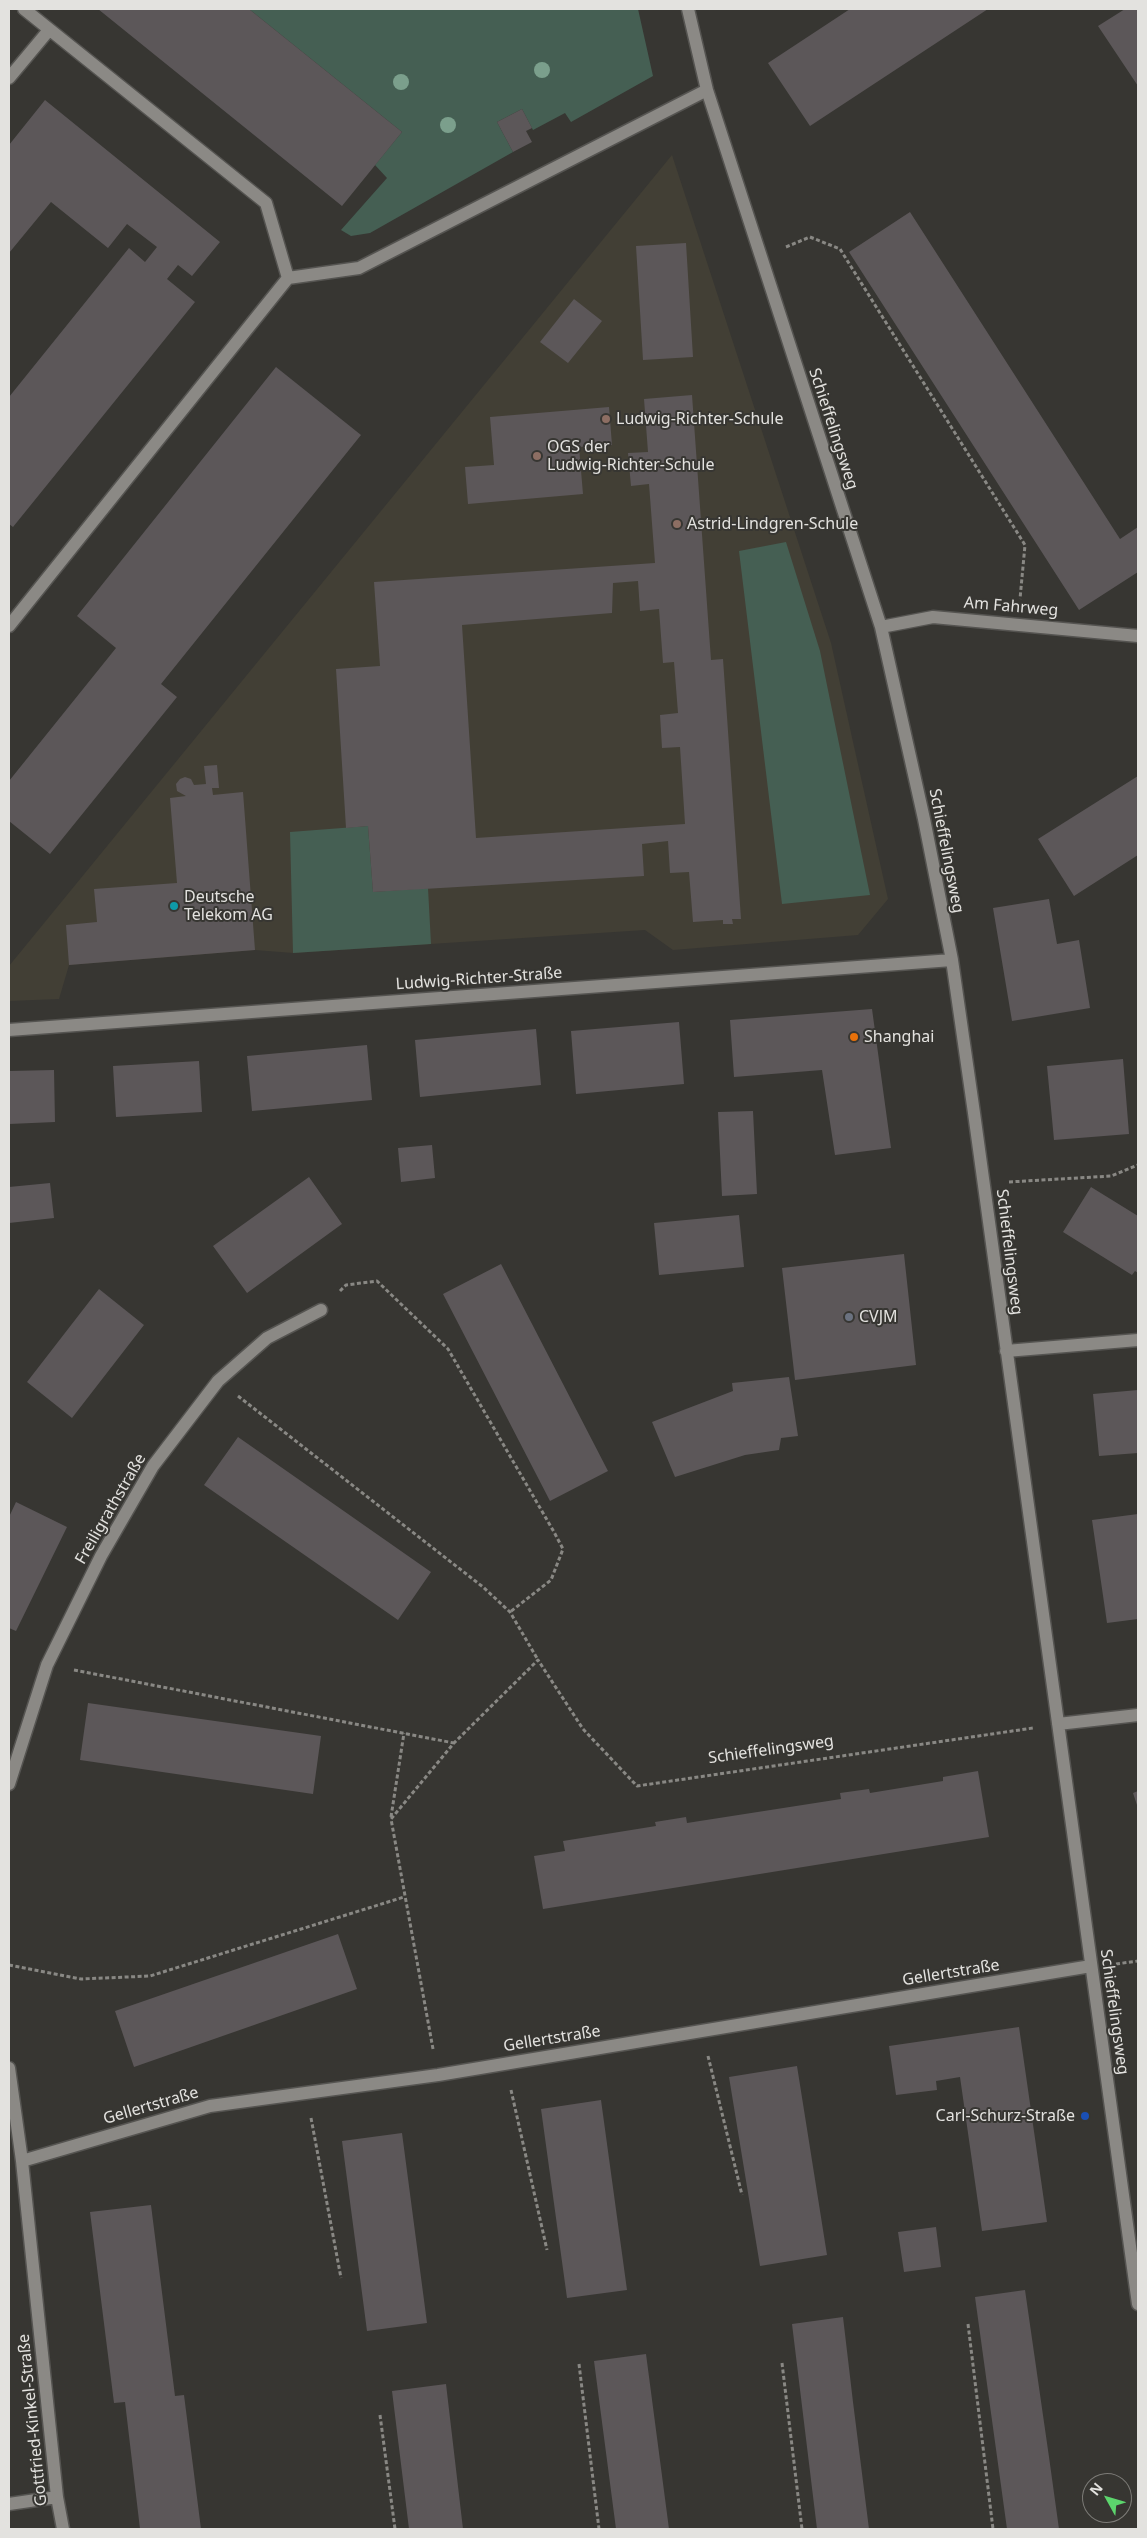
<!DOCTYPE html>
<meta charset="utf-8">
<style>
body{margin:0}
#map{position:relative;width:1147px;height:2538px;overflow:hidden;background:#373632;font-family:"Noto Sans",sans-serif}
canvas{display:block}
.frame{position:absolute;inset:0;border:10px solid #e3e2df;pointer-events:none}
.north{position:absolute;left:1082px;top:2473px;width:50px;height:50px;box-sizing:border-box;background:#373632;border:1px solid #7c7b77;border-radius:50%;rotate:309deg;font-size:14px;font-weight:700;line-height:20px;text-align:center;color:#e3e2df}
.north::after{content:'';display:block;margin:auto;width:18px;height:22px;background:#5cd56d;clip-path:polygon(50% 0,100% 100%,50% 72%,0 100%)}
</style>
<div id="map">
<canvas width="1147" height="2538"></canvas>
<div class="frame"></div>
<div class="north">N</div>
</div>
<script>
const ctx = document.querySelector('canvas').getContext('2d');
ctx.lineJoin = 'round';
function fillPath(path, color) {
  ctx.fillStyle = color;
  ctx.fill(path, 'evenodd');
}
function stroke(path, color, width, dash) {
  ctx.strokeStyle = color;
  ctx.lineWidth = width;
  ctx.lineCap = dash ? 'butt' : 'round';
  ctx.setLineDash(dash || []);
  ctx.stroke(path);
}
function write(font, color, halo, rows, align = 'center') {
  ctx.font = font + ' "Noto Sans",sans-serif';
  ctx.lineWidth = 4;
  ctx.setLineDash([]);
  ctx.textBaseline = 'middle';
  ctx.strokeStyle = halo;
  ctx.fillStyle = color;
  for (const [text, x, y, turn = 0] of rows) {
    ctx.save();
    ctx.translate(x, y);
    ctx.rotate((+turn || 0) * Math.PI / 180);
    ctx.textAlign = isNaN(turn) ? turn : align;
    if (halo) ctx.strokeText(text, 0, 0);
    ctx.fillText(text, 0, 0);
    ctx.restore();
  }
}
fillPath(new Path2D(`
 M672 155 831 643 888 899 858 935 673 950 645 930 293 953 255 950 69 965 59 999 9 1001V966Z`), '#423f35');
fillPath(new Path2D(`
 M249 9H638L653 76 571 122 565 113 533 130 522 109 497 122 513 152 370 233 351 236 341 230 387 178 375 165 402 132Z
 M786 542 820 651 870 895 782 904 739 551Z
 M368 826 373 892 428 888 431 944 293 953 290 832Z`), '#455f53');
fillPath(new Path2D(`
 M98 9H249L402 132 342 206Z
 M850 9H988L810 126 768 63Z
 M1125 9H1138V86L1098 26Z
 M45 100 220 242 192 276 178 265 167 279 195 302 13 527 9 524V397L129 248 145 262 157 247 127 224 108 248 51 202 9 253V145Z
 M522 109 532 128 526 131 532 142 513 152 497 122Z
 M910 212 1120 539 1138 527V572L1079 610 849 252Z
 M686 243 693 357 643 360 636 246Z
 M574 299 602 321 568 363 540 342Z
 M276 367 361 435 161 684 177 697 50 854 9 821V781L116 648 77 616Z
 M692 395 711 660 723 659 741 919H732L733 924H723V920L693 922 689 872 670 873 668 841 642 844 644 876 373 892 368 826 346 828 336 669 380 666 374 582 655 563 649 484 631 486 628 453 648 452 644 399ZM638 581 640 611 659 609 663 663 674 662 678 713 660 715 662 748 680 747 685 824 476 838 462 625 612 613 613 583Z
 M609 407 612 445 579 447 583 494 468 504 465 467 494 465 490 417Z
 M217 765 219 788H212L213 795 243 792 255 950 69 965 66 925 97 922 94 889 177 883 170 798 186 796 177 791 176 784 180 779 185 777 191 779 194 785 206 784 204 766Z
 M1138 776V855L1074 896 1038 839Z
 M1049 899 1057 944 1079 940 1090 1008 1012 1021 993 908Z
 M872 1009 891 1148 835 1155 822 1070 734 1077 730 1020Z
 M679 1022 684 1084 576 1094 571 1031Z
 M536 1029 541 1085 420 1097 415 1040Z
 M367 1045 372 1100 252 1111 247 1056Z
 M1123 1059 1129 1134 1054 1140 1047 1066Z
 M199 1061 202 1112 116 1117 113 1066Z
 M54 1070 55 1122 9 1124V1071Z
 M753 1111 757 1194 722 1196 718 1112Z
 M432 1145 435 1178 401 1182 398 1148Z
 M309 1177 342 1224 247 1293 213 1246Z
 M50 1183 54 1218 9 1223V1187Z
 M1091 1187 1138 1216V1273L1135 1271 1132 1275 1063 1232Z
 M739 1215 744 1267 659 1275 654 1223Z
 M904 1254 916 1365 795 1380 782 1268Z
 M501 1264 608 1471 550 1501 443 1294Z
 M99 1289 144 1325 72 1418 27 1382Z
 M789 1377 798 1436 781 1438 779 1450 745 1455 675 1477 652 1422 733 1391 732 1383Z
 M1138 1390V1453L1099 1456 1093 1394Z
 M238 1437 431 1572 398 1620 204 1485Z
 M16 1502 67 1527 16 1631 9 1628V1517Z
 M1138 1514V1619L1107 1623 1092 1520Z
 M88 1703 321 1736 313 1794 80 1760Z
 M978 1771 989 1837 543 1909 534 1856 565 1851 563 1841 656 1826 655 1822 686 1817 687 1823 841 1799 840 1793 869 1789 870 1793 943 1781V1777Z
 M1138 1791V1808L1133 1793Z
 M338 1934 357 1989 134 2067 115 2011Z
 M1019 2027 1047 2222 982 2231 960 2077 936 2081 937 2090 896 2095 889 2046Z
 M797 2066 827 2255 760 2266 729 2077Z
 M601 2100 627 2290 567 2298 541 2109Z
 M402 2133 427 2323 367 2331 342 2141Z
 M151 2205 175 2396 184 2395 201 2529H140L125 2402 114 2403 90 2212Z
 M936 2227 941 2267 904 2272 898 2232Z
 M1025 2290 1049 2457 1059 2529H1007L975 2297Z
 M843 2317 853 2402 869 2529H817L792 2324Z
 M646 2354 669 2529H616L594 2361Z
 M446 2384 463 2529H409L392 2391Z`), '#5c5759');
const minor = new Path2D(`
 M688 9 707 90 881 627 924 819 952 960 974 1113 1138 2304
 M9 78 49 30
 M288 278 359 268 707 90
 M9 626 288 278 266 203 24 9
 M881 627 933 617 1138 636
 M9 1030 952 960
 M1006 1351 1138 1340
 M1058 1724 1138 1715
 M9 1784 47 1665 101 1556 153 1466 218 1381 267 1338 321 1310
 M9 2068 22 2161 57 2497 63 2529
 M22 2161 210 2106 438 2075 1091 1966
 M9 2504 57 2497`);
stroke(minor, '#555451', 15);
stroke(new Path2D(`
 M786 247 810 237 840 249 1025 545 1020 599
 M1009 1182 1111 1176 1138 1165
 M340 1291 346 1285 377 1281 448 1349 554 1532 563 1549 551 1580 510 1612
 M238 1396 483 1587 510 1612 538 1660
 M74 1670 454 1743
 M391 1817 404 1733
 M1116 1964 1138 1961
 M9 1965 81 1979 150 1976 404 1897
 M433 2049 391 1819 454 1743 538 1660 583 1729 637 1786 1033 1728
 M708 2056 742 2195
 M511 2090 547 2250
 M311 2118 341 2278
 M968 2324 993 2529
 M782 2363 802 2529
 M579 2364 599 2529
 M380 2415 395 2529`), '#898884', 3, [4, 2.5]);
stroke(minor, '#8b8985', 12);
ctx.fillStyle = '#7b9f8c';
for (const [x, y] of [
 [542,70],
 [401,82],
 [448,125]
]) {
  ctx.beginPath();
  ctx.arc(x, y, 8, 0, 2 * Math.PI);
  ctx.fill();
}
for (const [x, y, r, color] of [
 [606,419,5,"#8d6e63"],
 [537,456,5,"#8d6e63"],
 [677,524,5,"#8d6e63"],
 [174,906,5,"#0f9aa8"],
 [854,1037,5,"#e8710a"],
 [849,1317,5,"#6b7280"],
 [1085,2116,5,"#1a4fb4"]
]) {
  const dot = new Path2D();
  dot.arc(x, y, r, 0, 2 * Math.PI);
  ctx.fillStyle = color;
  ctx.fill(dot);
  stroke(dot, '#373632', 2);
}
write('16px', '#e3e2df', '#373632', [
 ["Ludwig-Richter-Schule",616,419],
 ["OGS der",547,447],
 ["Ludwig-Richter-Schule",547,465],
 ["Astrid-Lindgren-Schule",687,524],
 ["Deutsche",184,897],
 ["Telekom AG",184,915],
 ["Shanghai",864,1037],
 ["CVJM",859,1317],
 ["Carl-Schurz-Straße",1075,2116,"right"]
], 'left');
write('16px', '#e3e2df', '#373632', [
 ["Schieffelingsweg",833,429,72],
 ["Am Fahrweg",1011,607,5],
 ["Schieffelingsweg",946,851,79],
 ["Ludwig-Richter-Straße",479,979,-4],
 ["Schieffelingsweg",1009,1252,83],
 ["Freiligrathstraße",111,1509,-60],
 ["Schieffelingsweg",771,1750,-8],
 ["Gellertstraße",951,1973,-9],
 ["Schieffelingsweg",1114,2012,82],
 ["Gellertstraße",552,2039,-9],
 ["Gellertstraße",151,2106,-16],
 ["Gottfried-Kinkel-Straße",33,2420,-96]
]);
</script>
